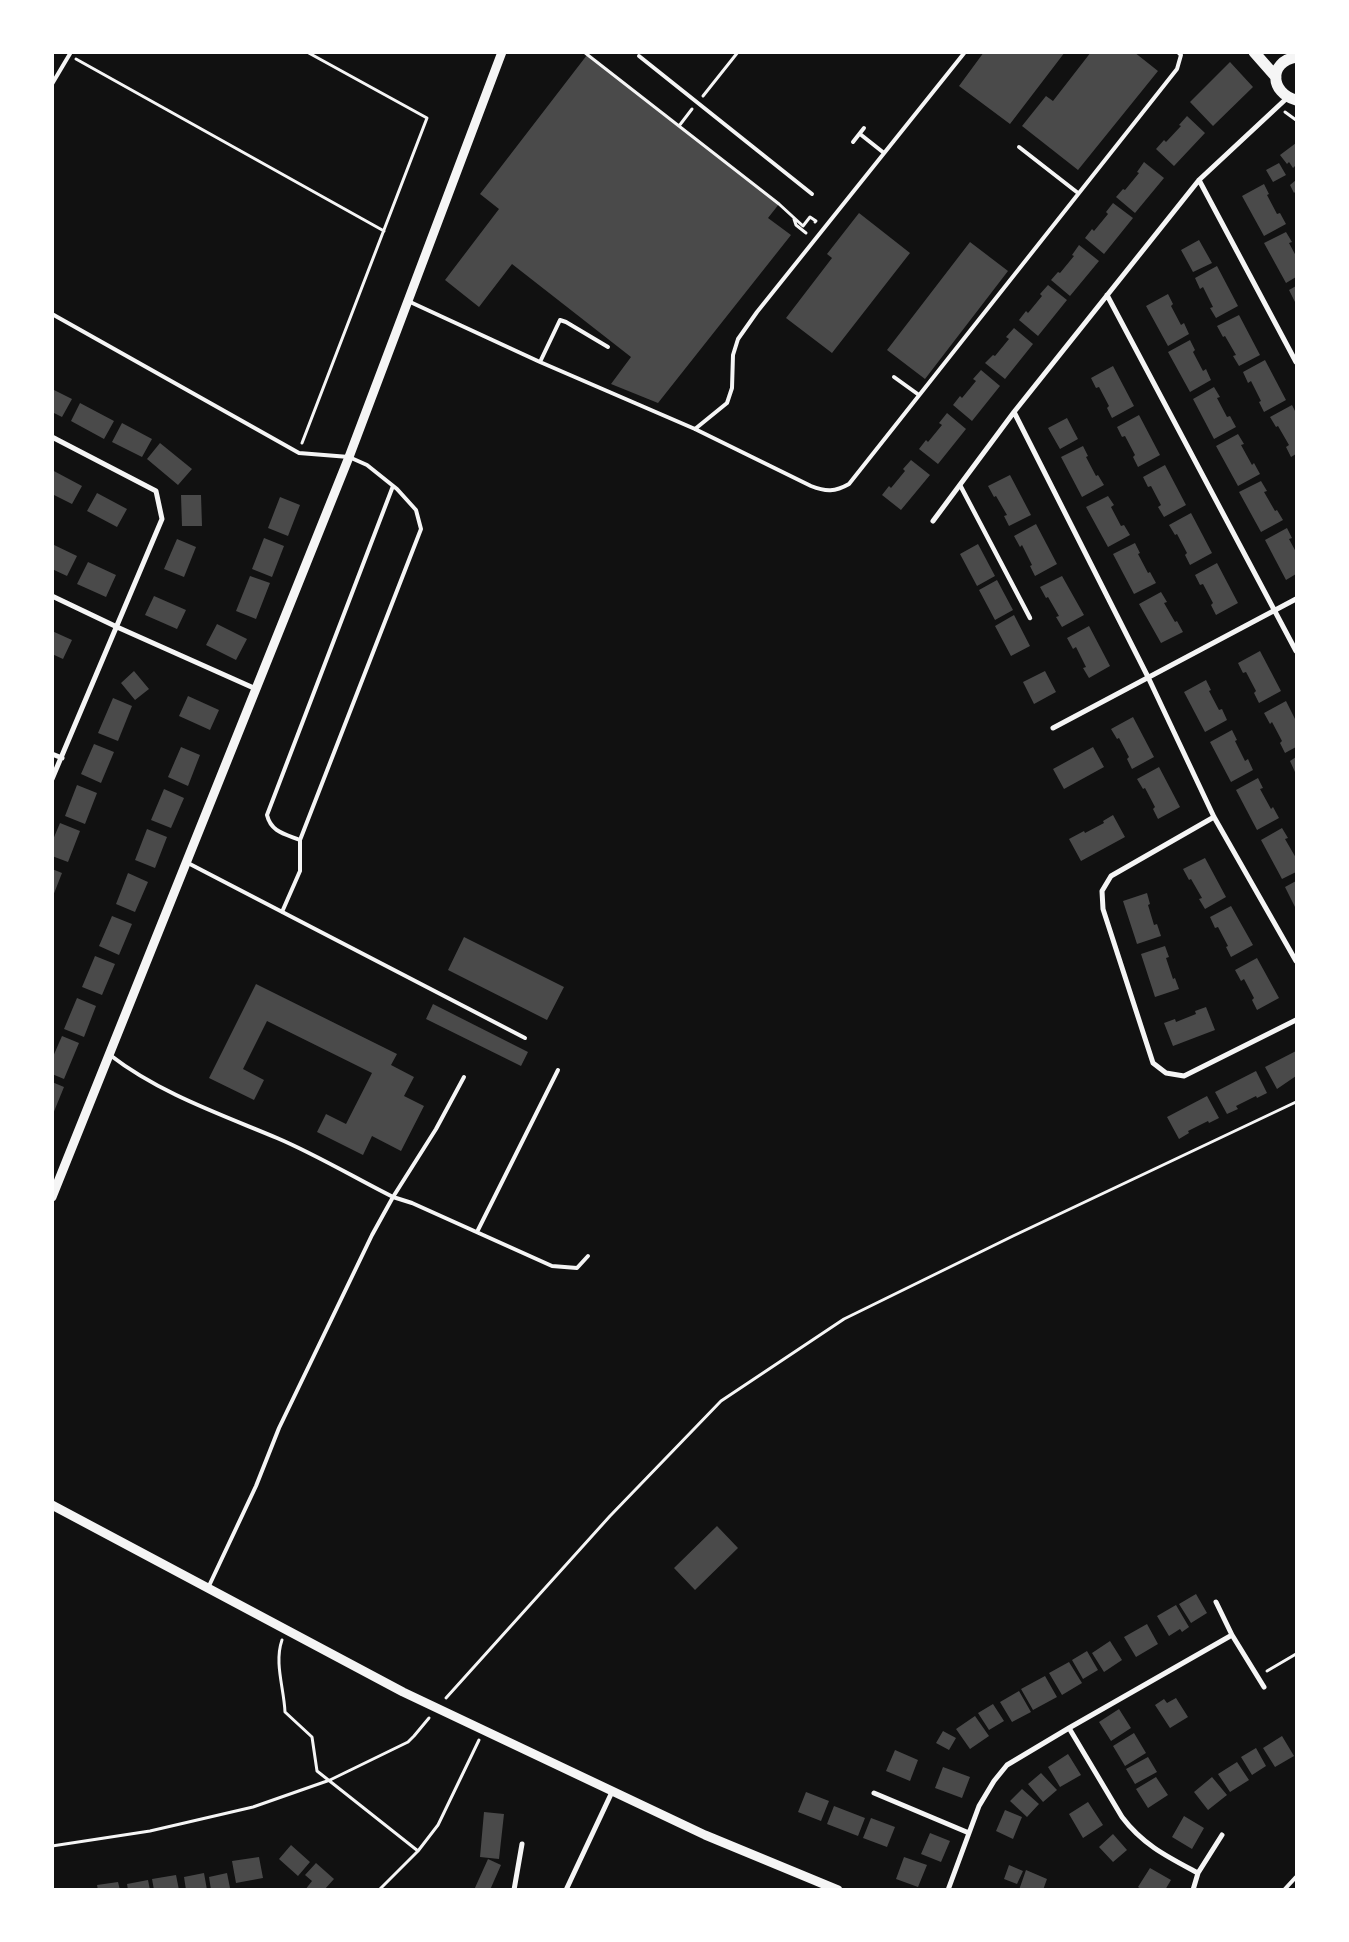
<!DOCTYPE html>
<style>
body{margin:0}
#map{position:relative;width:1349px;height:1942px;overflow:hidden;background:#111;font-family:Quicksand,sans-serif}
canvas{display:block}
.frame{position:absolute;inset:0;border:54px solid #fff;pointer-events:none}
</style>
<div id="map">
<canvas width="1349" height="1942"></canvas>
<div class="frame"></div>
</div>
<script>
const ctx = document.querySelector('canvas').getContext('2d');
ctx.lineJoin = 'round';
function fillPath(path, color) {
  ctx.fillStyle = color;
  ctx.fill(path, 'evenodd');
}
function stroke(path, color, width, dash) {
  ctx.strokeStyle = color;
  ctx.lineWidth = width;
  ctx.lineCap = dash ? 'butt' : 'round';
  ctx.setLineDash(dash || []);
  ctx.stroke(path);
}
fillPath(new Path2D(`
 M984 52H1065L1010 124 959 86Z
 M1091 52H1134L1158 71 1078 170 1022 126 1046 96 1053 101Z
 M587 55 779 204 768 218 791 235 658 403 611 384 631 357 512 264 479 307 445 280 499 209 480 194Z
 M1230 62 1253 87 1213 126 1190 102Z
 M1187 116 1205 133 1174 166 1156 149 1164 140 1166 142 1181 126 1179 125Z
 M1296 143V165L1293 168 1289 162 1287 164 1280 155Z
 M1144 162 1164 178 1135 213 1116 197 1123 189 1125 190 1139 173 1137 172Z
 M1279 163 1286 175 1273 182 1266 170Z
 M1296 180V191L1294 193 1290 185Z
 M1264 184 1269 194 1267 195 1277 214 1280 213 1286 224 1264 236 1242 196Z
 M1113 203 1133 218 1104 254 1085 238 1092 229 1094 231 1108 214 1106 212Z
 M859 213 910 253 832 353 786 318 832 258 827 254Z
 M1286 232 1292 242 1289 243 1296 256V277L1286 283 1264 243Z
 M1199 240 1212 263 1193 272 1181 250Z
 M970 242 1008 271 925 379 887 350Z
 M1079 245 1099 261 1070 296 1051 280 1058 272 1060 273 1074 256 1072 255Z
 M1217 266 1238 306 1216 318 1210 308 1213 307 1203 287 1200 289 1195 278Z
 M1048 285 1067 300 1038 336 1019 320 1026 311 1028 313 1042 296 1040 294Z
 M1296 286V304L1289 290Z
 M1168 294 1173 304 1171 306 1181 325 1184 323 1189 334 1168 346 1146 306Z
 M1239 315 1260 355 1239 366 1233 356 1236 355 1225 336 1223 337 1217 326Z
 M1014 328 1033 344 1005 379 985 363 993 355 995 356 1009 339 1006 337Z
 M1190 340 1195 350 1193 352 1203 371 1206 369 1211 380 1190 392 1168 352Z
 M1265 360 1286 400 1264 412 1259 402 1261 401 1251 381 1248 383 1243 372Z
 M1113 366 1134 406 1112 418 1107 408 1109 406 1099 387 1096 388 1091 378Z
 M981 370 1000 386 972 421 953 405 960 396 962 398 976 381 973 379Z
 M1214 387 1220 397 1217 398 1227 417 1230 416 1236 427 1214 439 1193 399Z
 M52 389 72 399 62 417 52 412Z
 M80 403 114 421 104 439 71 421Z
 M1292 405 1296 413V454L1291 457 1286 447 1289 445 1278 426 1276 427 1270 417Z
 M947 413 966 429 938 464 919 449 926 440 928 442 942 425 939 423Z
 M1139 415 1160 455 1138 467 1133 457 1135 455 1125 436 1122 437 1117 427Z
 M1067 418 1078 439 1060 449 1048 428Z
 M122 423 152 439 142 457 112 442Z
 M1238 434 1244 444 1241 445 1252 465 1254 463 1260 474 1238 486 1216 446Z
 M160 443 192 469 178 485 147 459Z
 M1083 446 1088 456 1086 457 1096 476 1098 475 1104 485 1082 497 1061 457Z
 M911 460 930 475 901 510 882 495 889 486 891 488 905 471 903 469Z
 M1165 465 1186 505 1164 517 1158 507 1161 505 1151 486 1148 487 1143 477Z
 M52 470 82 486 72 504 52 494Z
 M1010 475 1031 515 1009 526 1004 516 1007 515 996 496 994 497 988 486Z
 M1261 481 1267 491 1264 492 1275 511 1277 510 1283 520 1261 532 1239 492Z
 M97 493 127 509 117 527 87 511Z
 M181 495H201L202 526H182Z
 M1108 496 1114 505 1111 507 1121 526 1124 525 1130 535 1108 547 1086 507Z
 M280 497 300 505 288 536 268 528Z
 M1191 513 1212 553 1190 565 1185 555 1187 553 1177 534 1175 535 1169 525Z
 M1036 524 1057 564 1035 576 1030 566 1032 565 1022 545 1020 547 1014 536Z
 M1287 528 1292 538 1289 539 1296 552V574L1286 580 1265 540Z
 M264 538 284 546 272 577 252 569Z
 M177 539 196 547 184 577 164 569Z
 M1135 543 1140 553 1138 554 1148 573 1150 572 1156 583 1134 594 1113 554Z
 M52 544 77 556 67 576 52 569Z
 M978 544 995 576 977 586 960 554Z
 M88 562 116 575 106 597 77 584Z
 M1217 563 1238 603 1216 615 1211 605 1213 603 1203 584 1200 585 1195 575Z
 M250 576 270 583 256 619 236 611Z
 M1062 576 1084 615 1062 627 1056 617 1059 616 1048 597 1046 598 1040 587Z
 M997 580 1013 610 995 620 979 590Z
 M1161 592 1167 602 1164 603 1175 622 1177 621 1183 632 1161 643 1139 604Z
 M154 596 186 610 177 629 145 615Z
 M1014 615 1030 646 1011 656 995 626Z
 M217 624 247 639 236 660 206 645Z
 M1089 626 1110 666 1089 678 1083 668 1086 667 1076 647 1073 649 1067 638Z
 M52 631 72 640 63 659 52 654Z
 M1260 651 1281 691 1259 703 1254 693 1256 691 1246 672 1243 673 1238 663Z
 M134 671 149 689 135 700 121 683Z
 M1045 671 1056 692 1034 704 1023 682Z
 M1206 680 1211 690 1209 691 1219 710 1222 709 1227 720 1205 732 1184 692Z
 M188 696 219 710 210 730 179 716Z
 M113 698 132 706 118 741 98 733Z
 M1286 701 1296 721V747L1285 753 1280 743 1282 741 1272 722 1270 724 1264 713Z
 M1133 717 1154 757 1132 769 1127 759 1129 757 1119 738 1117 739 1111 729Z
 M1232 730 1237 740 1235 741 1245 761 1248 759 1253 770 1231 782 1210 742Z
 M94 744 114 752 101 783 81 774Z
 M181 747 200 755 188 786 168 777Z
 M1093 747 1104 767 1064 789 1053 769Z
 M1296 757V771L1295 772 1290 761Z
 M1159 767 1180 807 1158 819 1153 809 1155 807 1145 788 1143 789 1137 779Z
 M1258 778 1263 788 1260 789 1271 809 1273 807 1279 818 1257 830 1236 790Z
 M77 785 97 793 85 824 65 816Z
 M164 789 184 798 171 828 151 820Z
 M1113 815 1125 837 1081 861 1069 839 1084 831 1085 833 1104 823 1103 821Z
 M60 823 80 831 68 862 52 856V842Z
 M1282 828 1288 838 1285 839 1296 858V872L1282 879 1261 840Z
 M147 829 167 837 155 868 135 860Z
 M1205 858 1226 897 1205 909 1199 899 1202 898 1191 879 1189 880 1183 869Z
 M52 869 62 873 53 896H52Z
 M128 873 148 882 135 912 116 904Z
 M1296 881V909L1285 887Z
 M1147 893 1150 904 1148 905 1154 925 1157 924 1161 936 1137 944 1123 901Z
 M1231 906 1253 945 1231 957 1226 947 1228 946 1218 927 1215 928 1210 917Z
 M112 916 132 924 119 955 99 946Z
 M464 937 564 987 547 1020 448 970Z
 M1165 946 1169 957 1166 958 1173 979 1175 978 1179 989 1155 997 1141 954Z
 M95 956 115 964 102 995 82 987Z
 M1257 958 1279 998 1257 1010 1252 1000 1254 998 1244 979 1241 981 1235 970Z
 M256 984 397 1054 391 1065 414 1077 404 1096 424 1106 401 1151 372 1136 363 1155 317 1132 326 1114 346 1124 372 1073 267 1021 243 1069 264 1080 254 1100 209 1078Z
 M77 998 96 1006 84 1037 64 1029Z
 M433 1004 528 1052 521 1066 426 1019Z
 M1206 1007 1215 1030 1173 1046 1164 1023 1175 1019 1176 1022 1196 1014 1195 1011Z
 M62 1036 79 1043 64 1079 52 1074V1059Z
 M1296 1051V1076L1277 1089 1265 1067Z
 M1256 1071 1267 1093 1257 1098 1256 1096 1236 1106 1238 1109 1227 1114 1215 1092Z
 M52 1082 64 1087 53 1114H52Z
 M1207 1096 1219 1118 1209 1123 1208 1121 1188 1131 1189 1133 1179 1139 1167 1117Z
 M717 1526 738 1548 695 1590 674 1568Z
 M1196 1594 1207 1613 1191 1623 1179 1604Z
 M1176 1605 1189 1627 1182 1632 1180 1629 1169 1636 1157 1616Z
 M1147 1624 1158 1644 1136 1657 1124 1637Z
 M1110 1641 1122 1660 1104 1672 1092 1653Z
 M1087 1651 1098 1670 1083 1679 1072 1660Z
 M1069 1662 1082 1683 1062 1695 1049 1673Z
 M1045 1676 1057 1697 1033 1710 1021 1689Z
 M1019 1691 1031 1712 1012 1722 1000 1702Z
 M1176 1698 1188 1717 1170 1728 1155 1705 1164 1699 1167 1703Z
 M993 1704 1004 1721 989 1730 978 1713Z
 M1119 1709 1131 1728 1111 1741 1099 1722Z
 M975 1716 989 1736 970 1749 956 1729Z
 M943 1731 956 1738 949 1750 936 1743Z
 M1134 1733 1146 1753 1125 1766 1113 1746Z
 M1282 1736 1294 1756 1275 1767 1263 1748Z
 M1256 1748 1266 1766 1252 1775 1241 1757Z
 M895 1750 918 1760 910 1781 886 1771Z
 M1068 1754 1081 1775 1060 1787 1048 1767Z
 M1148 1757 1157 1772 1135 1784 1126 1769Z
 M1237 1762 1249 1780 1230 1792 1218 1774Z
 M943 1767 970 1777 962 1798 935 1788Z
 M1041 1773 1057 1790 1043 1802 1028 1784Z
 M1156 1777 1168 1795 1148 1808 1136 1789Z
 M1212 1777 1227 1795 1208 1810 1194 1792Z
 M1022 1789 1039 1804 1027 1817 1010 1801Z
 M806 1792 829 1801 821 1821 798 1812Z
 M1088 1802 1103 1825 1083 1838 1069 1814Z
 M834 1806 865 1818 858 1836 827 1824Z
 M1005 1810 1022 1817 1013 1839 996 1831Z
 M484 1812 504 1814 499 1859 480 1857Z
 M1184 1816 1204 1828 1192 1849 1172 1837Z
 M871 1818 895 1827 887 1847 863 1838Z
 M930 1833 950 1841 941 1862 921 1854Z
 M1113 1834 1127 1850 1113 1862 1099 1847Z
 M291 1845 310 1862 298 1876 279 1859Z
 M259 1857 263 1878 236 1883 232 1861Z
 M904 1857 927 1865 918 1887 896 1879Z
 M488 1859 501 1865 490 1890H474Z
 M316 1863 334 1879 324 1890H305L312 1881 305 1875Z
 M1009 1865 1023 1871 1017 1884 1004 1879Z
 M1150 1868 1171 1880 1165 1890H1142L1138 1887Z
 M1026 1870 1047 1879 1043 1890H1019Z
 M204 1873 207 1890H186L184 1877Z
 M227 1873 230 1888 211 1890 209 1877Z
 M176 1875 179 1890H154L152 1879Z
 M148 1880 150 1890H128L127 1884Z
 M118 1882 120 1890H98L97 1885Z`), '#4a4a4a');
stroke(new Path2D(`
 M584 52 779 204 803 226 810 217 816 221 815 222
 M76 59 384 231
 M703 96 738 52
 M1285 112 1296 120
 M679 126 692 109
 M794 219 796 225 806 233
 M302 443 427 118 307 52
 M282 1640C274 1663 284 1688 285 1712L312 1737 317 1771 418 1851
 M1267 1671 1296 1654
 M446 1698 610 1516 721 1401 844 1319 1013 1236 1296 1102
 M52 1846 150 1831 253 1807 330 1780 408 1742 414 1736 429 1718
 M379 1890 418 1851 438 1825 479 1740`), '#f5f5f5', 3);
stroke(new Path2D(`
 M639 56 812 194
 M52 84 71 52
 M860 134 884 153
 M853 142 864 128
 M1019 147 1078 193
 M408 301 540 362 695 429 811 486C826 492 835 492 849 484L1177 69 1181 55 1178 52
 M52 314 299 453 349 457 367 465 397 489 416 510 421 529 300 840V871L282 912
 M540 362 560 320 566 322 608 347
 M894 377 919 395
 M695 429 727 403 732 388 733 355 738 339 757 312 965 52
 M300 840C285 834 271 832 267 815L393 486
 M186 862 525 1038
 M110 1055C159 1093 220 1114 277 1138 317 1155 355 1178 393 1197L436 1129 464 1077
 M477 1232 558 1070
 M208 1588 256 1486 279 1428 372 1235 393 1197 412 1203 552 1266 577 1268 588 1256
 M1284 1890 1296 1877`), '#f5f5f5', 4);
stroke(new Path2D(`
 M960 485 1030 618`), '#f5f5f5', 4.5);
stroke(new Path2D(`
 M1199 180 1296 362
 M1107 295 1296 651
 M1014 412 1148 677 1214 817 1296 961
 M52 437 156 491 162 519 52 779
 M933 521 1014 412 1199 180 1287 98
 M52 596 117 627 256 689
 M1053 728 1296 599
 M52 754 62 758
 M1214 817 1111 876 1102 891 1103 909 1153 1063 1166 1073 1184 1076 1296 1020
 M1232 1635 1264 1687
 M1069 1728 1122 1817C1143 1845 1168 1857 1198 1873L1193 1890
 M874 1793 969 1833
 M1198 1873 1222 1835
 M514 1890 522 1844
 M566 1890 612 1792
 M948 1890 979 1806 994 1781 1007 1765 1069 1728 1232 1635 1216 1602`), '#f5f5f5', 5);
stroke(new Path2D(`
 M52 1197 349 457 502 52
 M52 1505 403 1692 705 1835 838 1890`), '#f5f5f5', 9);
stroke(new Path2D(`
 M1254 52 1276 77
 M1296 57C1268 62 1270 93 1296 100`), '#f5f5f5', 11);
</script>
